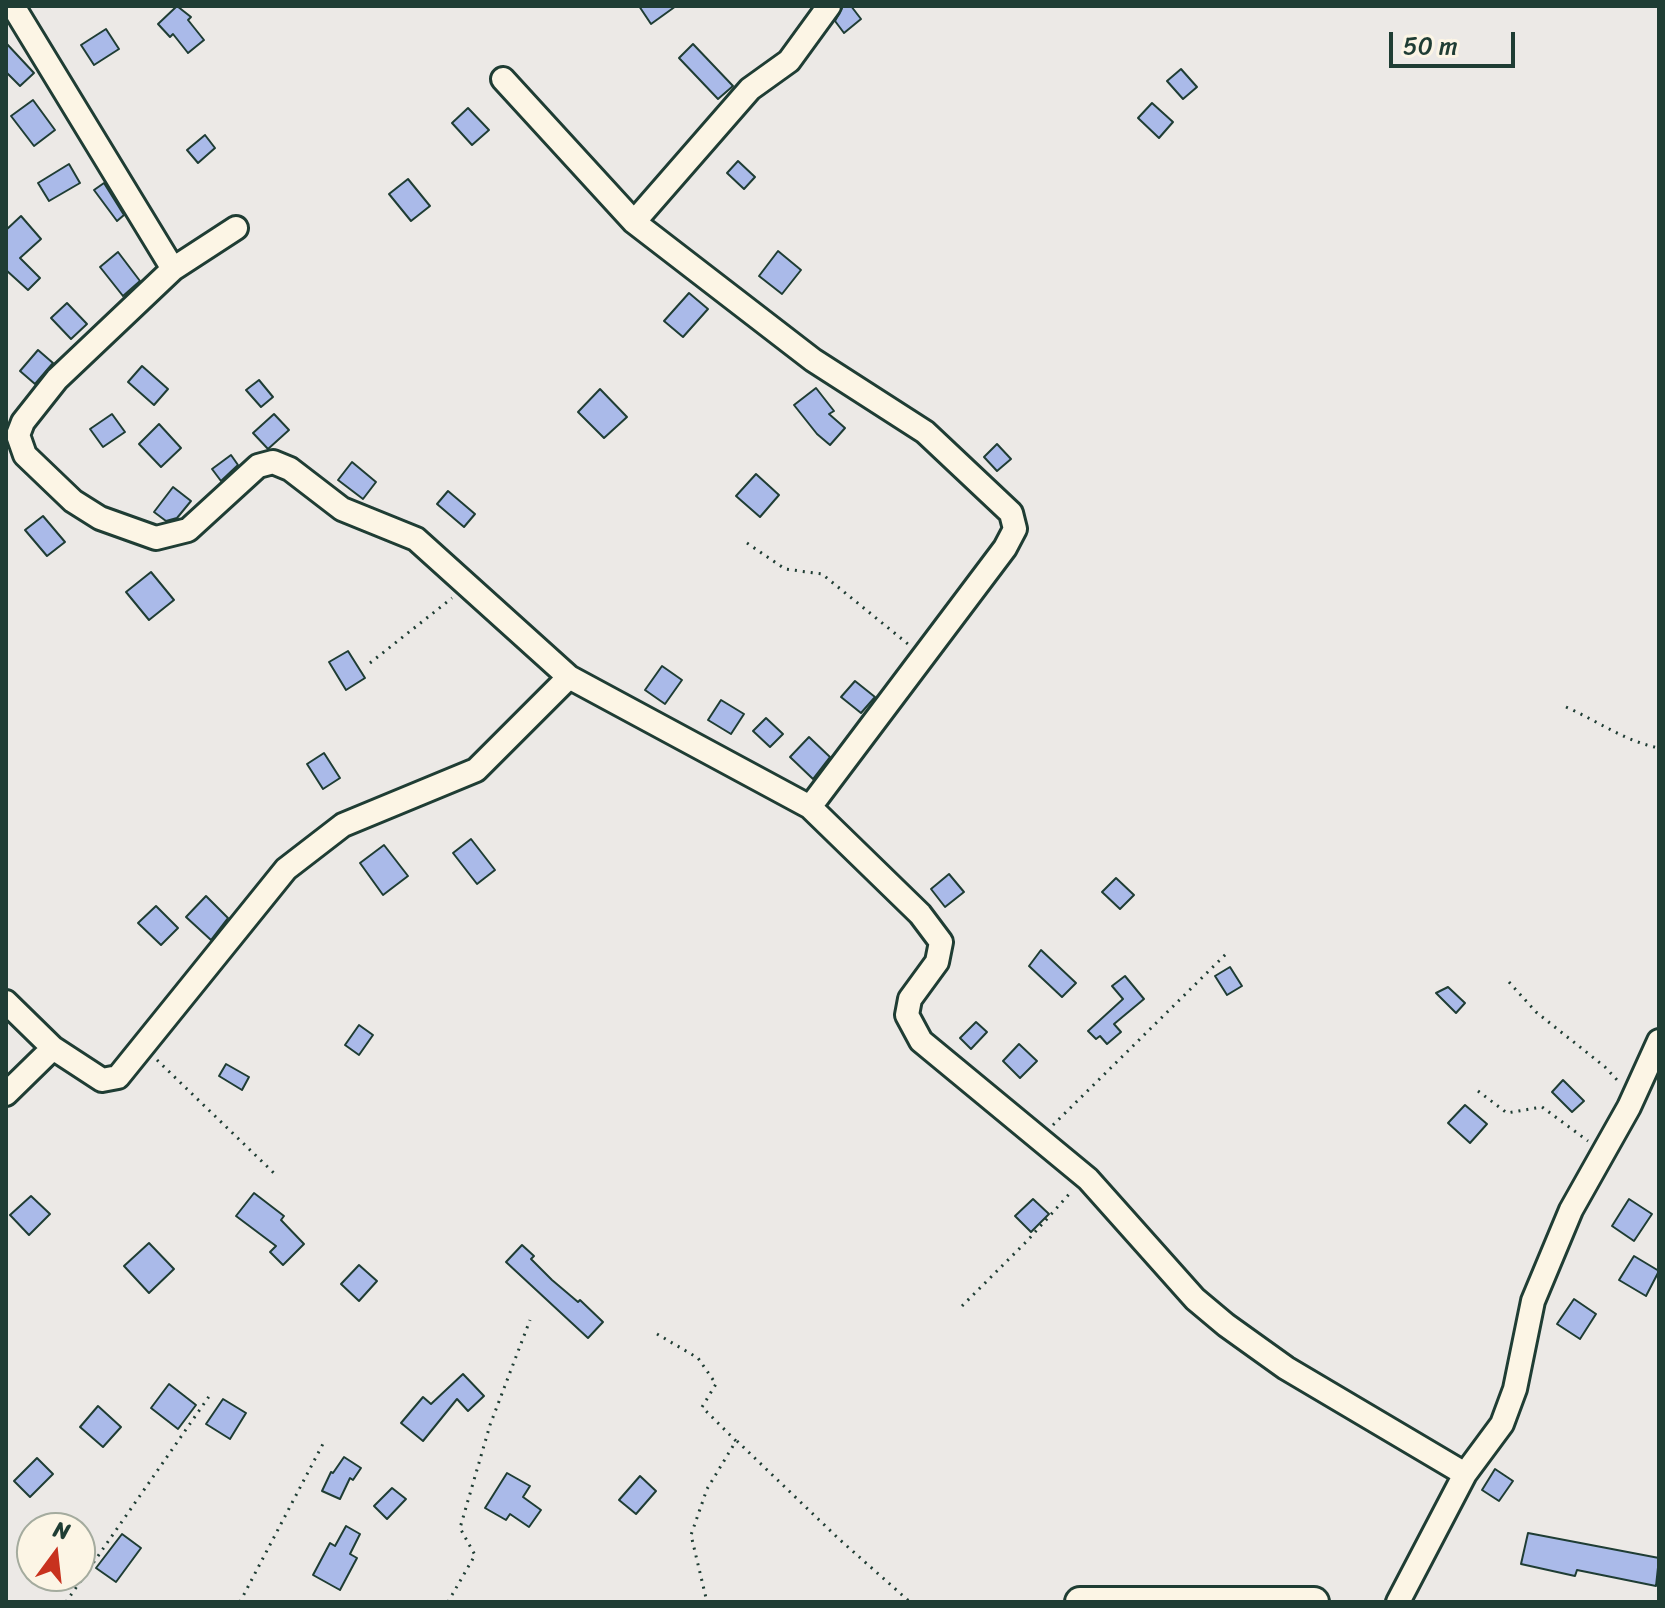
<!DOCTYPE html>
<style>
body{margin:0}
#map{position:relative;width:1665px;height:1608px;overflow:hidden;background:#ece9e6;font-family:Sriracha,sans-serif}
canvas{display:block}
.frame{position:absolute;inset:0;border:8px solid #1f3d34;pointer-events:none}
.north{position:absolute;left:16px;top:1512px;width:80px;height:80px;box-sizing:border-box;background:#fcf5e5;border:2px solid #a4ab9e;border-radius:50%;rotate:15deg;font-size:22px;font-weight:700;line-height:32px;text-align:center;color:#1f3d34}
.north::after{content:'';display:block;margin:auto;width:28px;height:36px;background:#c8321e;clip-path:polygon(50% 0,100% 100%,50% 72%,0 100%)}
.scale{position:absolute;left:1389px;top:32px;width:126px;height:36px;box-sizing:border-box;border:4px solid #1f3d34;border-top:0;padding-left:10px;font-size:24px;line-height:28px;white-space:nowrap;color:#1f3d34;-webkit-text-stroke:6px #fcf5e5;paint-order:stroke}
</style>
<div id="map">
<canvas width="1665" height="1608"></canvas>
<div class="frame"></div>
<div class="north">N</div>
<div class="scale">50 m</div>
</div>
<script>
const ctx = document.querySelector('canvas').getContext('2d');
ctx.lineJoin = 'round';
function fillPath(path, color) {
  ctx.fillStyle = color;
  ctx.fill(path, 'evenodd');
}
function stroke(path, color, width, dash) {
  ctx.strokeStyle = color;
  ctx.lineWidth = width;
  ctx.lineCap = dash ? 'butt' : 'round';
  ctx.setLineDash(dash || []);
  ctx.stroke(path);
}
const building = new Path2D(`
 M177 6 191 17 188 20 204 40 188 53 173 34 170 37 158 24Z
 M639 6H676L651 24Z
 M843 6H851L861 19 844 33 835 21Z
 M106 29 119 49 94 65 81 45Z
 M6 43 34 73 20 86 6 72Z
 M693 44 733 86 718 99 679 58Z
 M1181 69 1197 87 1183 99 1167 81Z
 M33 100 55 130 34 146 11 116Z
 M1152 103 1173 122 1159 138 1138 118Z
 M468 108 489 130 472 145 452 123Z
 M205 135 215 148 198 163 187 150Z
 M738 161 755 177 744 189 727 173Z
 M69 164 80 183 49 201 38 183Z
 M408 179 430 206 411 221 389 194Z
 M104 183 124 215 117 221 94 190Z
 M21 216 41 239 20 258 40 278 28 290 6 270V230Z
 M778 251 801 270 782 294 759 276Z
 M118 252 140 281 123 296 100 267Z
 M689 293 708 309 683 337 664 321Z
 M67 303 87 324 71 339 51 318Z
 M38 350 53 363 35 384 20 371Z
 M142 366 168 389 154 405 128 382Z
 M259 380 273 397 261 407 246 390Z
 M816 388 834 411 829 414 845 428 830 445 817 434 794 405Z
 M600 389 627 417 604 438 578 412Z
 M112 414 125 432 103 447 90 429Z
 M274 414 289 430 268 449 253 433Z
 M159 424 181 448 161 467 139 444Z
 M997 444 1011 459 997 471 984 457Z
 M231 455 238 465 221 481 212 469Z
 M352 462 376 482 363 499 338 480Z
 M756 474 779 495 760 517 736 496Z
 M173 487 191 501 177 518 166 521 154 512Z
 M448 491 475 514 464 527 437 504Z
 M43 516 65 542 47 556 25 530Z
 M151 572 174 600 149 620 126 592Z
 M348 651 365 678 346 690 329 662Z
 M662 666 682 680 665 704 645 690Z
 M855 681 875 697 861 713 841 697Z
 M721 700 744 714 731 734 708 720Z
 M766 718 783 734 770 747 753 731Z
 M809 737 830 757 813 779 790 757Z
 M324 753 340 778 323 789 307 764Z
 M471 839 495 870 477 884 453 853Z
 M384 845 408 876 383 895 360 863Z
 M949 874 964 892 945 907 931 889Z
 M1116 878 1134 895 1120 909 1102 892Z
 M206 896 228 918 211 940 186 917Z
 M156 906 178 928 161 945 138 923Z
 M1041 950 1076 983 1062 997 1029 966Z
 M1230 967 1242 986 1227 995 1215 976Z
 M1125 976 1144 999 1114 1024 1121 1032 1107 1044 1100 1036 1096 1039 1088 1031 1123 999 1112 986Z
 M1448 987 1465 1003 1456 1013 1436 993Z
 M976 1022 987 1032 971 1049 960 1038Z
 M359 1025 373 1035 359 1055 345 1045Z
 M1019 1044 1037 1061 1020 1078 1003 1061Z
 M226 1064 249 1077 242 1090 219 1076Z
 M1563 1080 1584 1101 1572 1112 1552 1092Z
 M1465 1105 1487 1124 1470 1143 1448 1123Z
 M254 1193 284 1216 281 1220 304 1244 283 1265 270 1252 276 1246 236 1216Z
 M31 1196 50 1214 29 1235 10 1215Z
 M1033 1199 1049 1214 1031 1232 1015 1216Z
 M1629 1199 1652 1214 1634 1241 1612 1226Z
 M149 1243 174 1269 149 1293 124 1266Z
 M522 1245 534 1256 531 1259 552 1280 578 1302 580 1300 603 1322 588 1338 506 1262Z
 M1634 1256 1659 1271 1646 1296 1619 1280Z
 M359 1265 377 1281 359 1301 341 1284Z
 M1574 1299 1596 1314 1580 1339 1557 1324Z
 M463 1374 484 1396 468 1411 457 1399 423 1441 401 1423 423 1397 431 1404Z
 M169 1384 196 1405 178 1429 151 1408Z
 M223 1399 246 1413 230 1439 206 1424Z
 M98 1406 121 1427 103 1447 80 1427Z
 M344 1457 361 1468 353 1480 350 1478 340 1499 322 1491 331 1472 333 1473Z
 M37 1458 53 1474 30 1497 14 1481Z
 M1495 1469 1513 1481 1499 1501 1482 1490Z
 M507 1473 530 1486 523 1497 541 1510 529 1527 510 1514 506 1520 485 1508Z
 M640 1476 656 1491 636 1514 619 1500Z
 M392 1488 406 1499 387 1519 374 1506Z
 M346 1526 360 1534 350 1554 357 1558 340 1590 313 1575 330 1543 335 1546Z
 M1528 1533 1659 1558 1656 1586 1577 1570 1575 1576 1521 1564Z
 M122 1534 141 1548 116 1582 96 1568Z`);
fillPath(building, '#aabae9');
stroke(building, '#1f3d34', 2);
const minor = new Path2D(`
 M13 6 173 269
 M503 79 634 222 813 360 925 432 1011 513 1015 529 1005 548 810 807
 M634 222 750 89 789 61 829 6
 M236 228 173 269 57 379 23 422 18 435 25 455 73 501 100 518 156 538 188 530 258 466 273 462 290 469 342 509 416 539 569 677 810 807 920 914 941 942 937 962 910 999 907 1015 921 1041 1088 1179 1195 1299 1226 1325 1286 1368 1465 1474
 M6 1002 53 1048 102 1080 118 1077 286 869 343 825 476 770 569 677
 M6 1094 53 1048
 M1398 1602 1465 1474 1502 1424 1515 1389 1533 1301 1571 1210 1629 1107 1659 1041`);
const major = new Path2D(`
 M1080 1602H1314`);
stroke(minor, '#1f3d34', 28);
stroke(major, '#1f3d34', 34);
stroke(new Path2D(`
 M747 543 785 569 822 574 908 644
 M370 663 452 598
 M1566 707C1598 721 1624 741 1659 748
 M1509 982 1536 1012 1605 1067 1619 1082
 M157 1060 277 1176
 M1478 1091 1507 1113 1542 1107 1588 1141
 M1053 1125 1228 952
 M962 1306 1027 1241 1072 1191
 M657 1334 698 1358 716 1384 702 1407 736 1441 707 1489 691 1535 707 1602
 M737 1441 839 1539 910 1602
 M66 1602 210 1395
 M240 1602 325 1440
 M448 1602 475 1555 460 1528 490 1425 530 1320`), '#1f3d34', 3, [2, 6]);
stroke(minor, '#fcf5e5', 22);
stroke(major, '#fcf5e5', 28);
</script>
